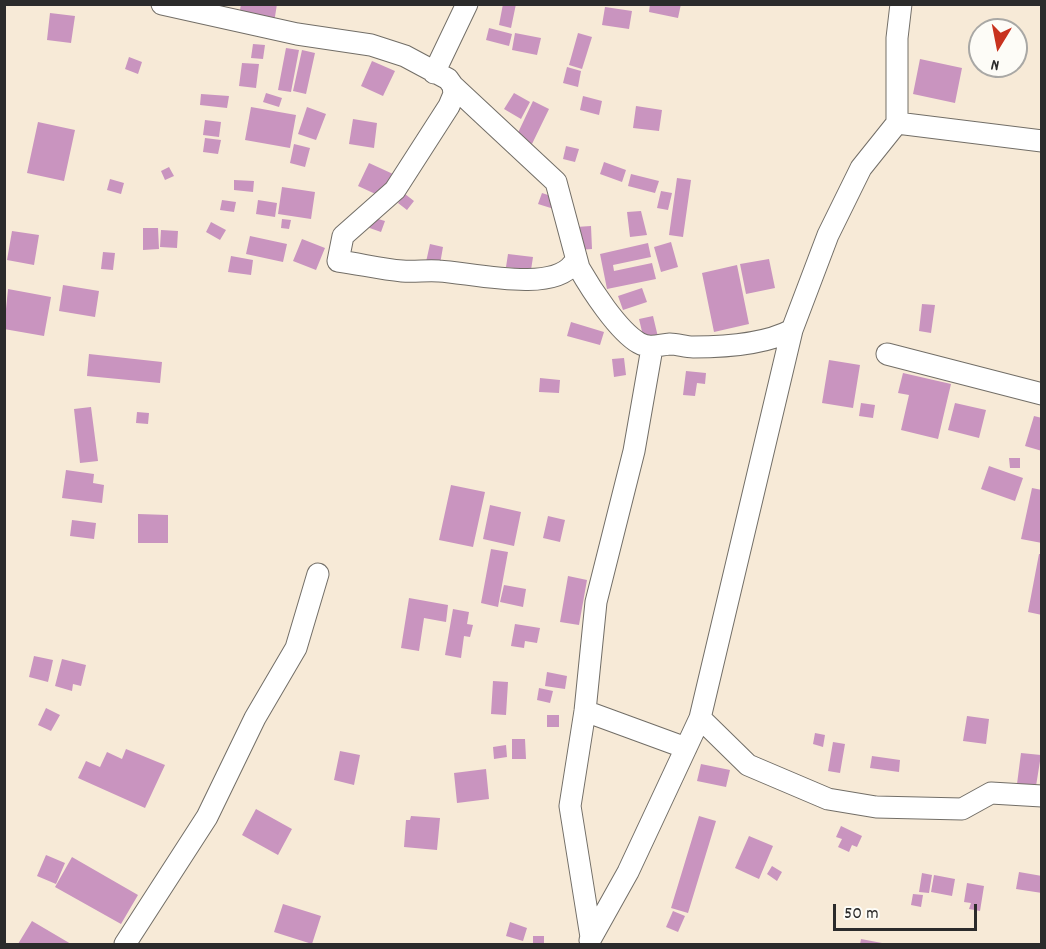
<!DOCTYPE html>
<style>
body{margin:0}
#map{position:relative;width:1046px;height:949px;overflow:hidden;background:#f7ead7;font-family:Dekko,sans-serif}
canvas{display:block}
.frame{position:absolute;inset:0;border:6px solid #2b2b2b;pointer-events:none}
.north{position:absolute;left:968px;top:18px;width:60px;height:60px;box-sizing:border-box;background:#fdfcf7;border:2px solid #a9a8a5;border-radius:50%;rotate:190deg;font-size:16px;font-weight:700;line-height:24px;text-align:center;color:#2b2b2b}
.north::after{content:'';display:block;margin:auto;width:21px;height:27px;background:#c8321e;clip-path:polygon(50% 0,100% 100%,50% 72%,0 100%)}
.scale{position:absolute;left:833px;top:904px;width:144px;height:27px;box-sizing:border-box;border:3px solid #2b2b2b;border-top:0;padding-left:8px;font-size:18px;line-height:21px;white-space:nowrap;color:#2b2b2b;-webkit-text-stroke:4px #fdfcf7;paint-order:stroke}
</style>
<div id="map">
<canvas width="1046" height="949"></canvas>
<div class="frame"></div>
<div class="north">N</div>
<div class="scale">50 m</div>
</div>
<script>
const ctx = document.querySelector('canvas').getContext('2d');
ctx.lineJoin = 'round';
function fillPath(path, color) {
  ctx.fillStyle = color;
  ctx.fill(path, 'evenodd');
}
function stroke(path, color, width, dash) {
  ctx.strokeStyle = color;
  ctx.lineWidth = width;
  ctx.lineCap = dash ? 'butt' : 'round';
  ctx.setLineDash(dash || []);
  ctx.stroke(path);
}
fillPath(new Path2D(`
 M241 4H277L274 23 239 16Z
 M503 4H516L511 28 499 25Z
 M650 4H681L678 18 649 12Z
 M605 7 632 11 629 29 602 25Z
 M50 13 75 16 71 43 47 40Z
 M489 28 512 34 509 46 486 40Z
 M515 33 541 38 537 55 512 50Z
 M578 33 592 37 582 69 569 65Z
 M253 44 265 45 263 59 251 58Z
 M286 48 299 50 291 92 278 90Z
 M302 50 315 53 306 94 293 91Z
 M129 57 142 62 138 74 125 69Z
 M920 59 962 68 955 103 913 94Z
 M372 61 395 71 383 96 361 86Z
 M242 63 259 64 256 88 239 86Z
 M567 67 581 71 578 87 563 83Z
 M266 93 282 98 279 107 263 102Z
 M514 93 530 102 521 119 504 109Z
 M201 94 229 96 227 108 200 105Z
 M583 96 602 101 599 115 580 110Z
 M533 101 549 109 532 144 516 137Z
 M636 106 662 110 659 131 633 128Z
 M251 107 296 115 290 148 245 140Z
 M307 107 326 114 316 140 298 134Z
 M353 119 377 123 374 148 349 144Z
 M205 120 221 122 219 137 203 135Z
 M38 122 75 130 64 181 27 173Z
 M205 138 221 140 218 154 203 152Z
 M294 144 310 148 305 167 290 163Z
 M566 146 579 149 575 162 563 159Z
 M604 162 626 170 622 182 600 174Z
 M369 163 393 174 382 197 358 186Z
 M169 167 174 176 165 180 161 171Z
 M631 174 659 181 655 193 628 186Z
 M677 178 691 180 683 237 669 235Z
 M110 179 124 183 121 194 107 190Z
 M234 180 254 181 253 192 234 190Z
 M282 187 315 192 311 219 278 214Z
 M661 191 672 193 668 210 657 208Z
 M542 193 557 198 554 209 538 204Z
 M405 194 414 201 407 210 398 203Z
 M222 200 236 202 234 212 220 210Z
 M258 200 277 203 275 217 256 214Z
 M641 211 647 235 630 237 627 212Z
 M368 216 385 221 381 232 364 226Z
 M282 219 291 220 289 229 281 228Z
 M211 222 226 230 220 240 206 232Z
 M591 226 592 249 578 250 576 227Z
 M143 228H158L159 249 143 250Z
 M161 230 178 231 177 248 160 247Z
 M12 231 39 235 34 265 7 260Z
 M250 236 287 244 283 262 246 254Z
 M302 239 325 248 316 270 293 261Z
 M671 242 678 267 661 272 654 247Z
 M648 243 651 257 613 265 614 271 652 263 656 279 607 289 600 254Z
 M430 244 443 247 440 264 426 262Z
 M103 252 115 253 113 270 101 269Z
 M508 254 533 257 531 270 506 267Z
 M231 256 253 260 251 275 228 272Z
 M769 259 775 288 746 294 740 264Z
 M737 265 749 324 714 332 702 273Z
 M63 285 99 291 95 317 59 311Z
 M642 288 647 302 623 310 618 296Z
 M8 289 51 297 44 336 4 329Z
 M922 304 935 305 931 333 919 331Z
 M653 316 658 337 644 340 639 319Z
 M571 322 604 332 600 345 567 336Z
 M89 354 162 362 160 383 87 376Z
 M624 358 626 375 614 377 612 359Z
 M829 360 860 365 853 408 822 403Z
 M686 371 706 373 705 384 697 383 695 396 683 395Z
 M903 373 951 384 938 439 901 430 909 395 898 393Z
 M540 378 560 380 559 393 539 392Z
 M861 403 875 405 873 418 859 416Z
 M955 403 986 410 979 438 948 430Z
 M91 407 98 461 80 463 74 409Z
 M137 412 149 413 148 424 136 423Z
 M1034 416 1042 418V451L1025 446Z
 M1009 458H1020V468H1010Z
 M989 466 1023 478 1015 501 981 489Z
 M66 470 94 474 93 483 104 485 102 503 62 498Z
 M451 485 485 492 473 547 439 540Z
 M1032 488 1042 490V543L1021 539Z
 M490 505 521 512 514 546 483 539Z
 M138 514 168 515V543H138Z
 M548 516 565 520 560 542 543 538Z
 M72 520 96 523 94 539 70 536Z
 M491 549 508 552 498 607 481 603Z
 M1039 554H1042V615L1028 612Z
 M568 576 587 580 579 625 560 622Z
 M504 585 526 589 523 607 500 602Z
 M409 598 448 605 446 622 424 618 419 651 401 648Z
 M453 609 469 612 467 624 473 625 470 637 464 636 461 658 445 655Z
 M515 624 540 628 537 643 525 641 524 648 511 646Z
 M34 656 53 660 48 682 29 677Z
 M62 659 86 665 81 686 73 684 72 691 55 686Z
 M547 672 567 676 565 689 545 686Z
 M493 681 508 682 506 715 491 714Z
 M539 688 553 691 550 703 537 700Z
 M46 708 60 715 51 731 38 725Z
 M547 715H559V727H547Z
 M967 716 989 719 986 744 963 741Z
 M815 733 825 735 823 747 813 744Z
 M512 739H525L526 759H512Z
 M833 742 845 744 840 773 828 771Z
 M506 745 507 757 494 759 493 747Z
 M126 749 165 765 145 808 78 778 86 761 100 767 107 752 122 759Z
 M340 751 360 755 354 785 334 780Z
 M1021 753 1041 755 1036 786 1017 784Z
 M872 756 900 760 899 772 870 768Z
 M701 764 730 770 726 787 697 781Z
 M486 769 489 799 457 803 454 773Z
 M256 809 292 829 278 855 242 835Z
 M411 816 440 818 437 850 404 847 406 820H410Z
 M699 816 716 821 688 913 671 908Z
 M841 826 862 836 857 847 852 845 849 852 838 847 842 839 836 837Z
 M749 836 773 846 759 879 735 868Z
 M46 855 65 863 56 884 37 876Z
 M72 857 138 895 121 924 55 887Z
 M772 866 782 872 777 881 767 874Z
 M1019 872 1042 876V893L1016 889Z
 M922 873 932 875 929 893 919 892Z
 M934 875 955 879 952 896 931 892Z
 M967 883 984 886 980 911 969 909 971 903 964 902Z
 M913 894 923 895 921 907 911 905Z
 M283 904 321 916 312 944 274 932Z
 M673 911 685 916 678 932 666 927Z
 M32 921 71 944H18Z
 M510 922 527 928 523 941 506 936Z
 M533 936H544V944H533Z
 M861 939 882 943V944H860Z`), '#c994bf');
const minor = new Path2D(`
 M162 4 297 34 371 45 405 56 448 79 453 86 454 94 449 106 395 190 343 236 338 261C360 264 381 269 402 271 415 272 427 270 439 271 472 273 552 293 573 264L579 268C591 289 618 331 639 343 650 349 658 345 670 344 678 344 685 347 693 347 724 347 764 345 792 330
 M901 4 897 38V123L861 168 828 235 792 330 700 718 748 765 828 799 876 807 962 809 991 793 1042 796
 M434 73 467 4
 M453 86 556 182 579 268
 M897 123 1042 141
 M887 354 1042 394
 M585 711 686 748
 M591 937 570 806 585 711 596 602 634 451 652 348
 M590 940 628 872 700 718
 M125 944 207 817 255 718 296 648 318 574`);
stroke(minor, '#726e67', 23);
stroke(minor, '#fff', 21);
</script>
